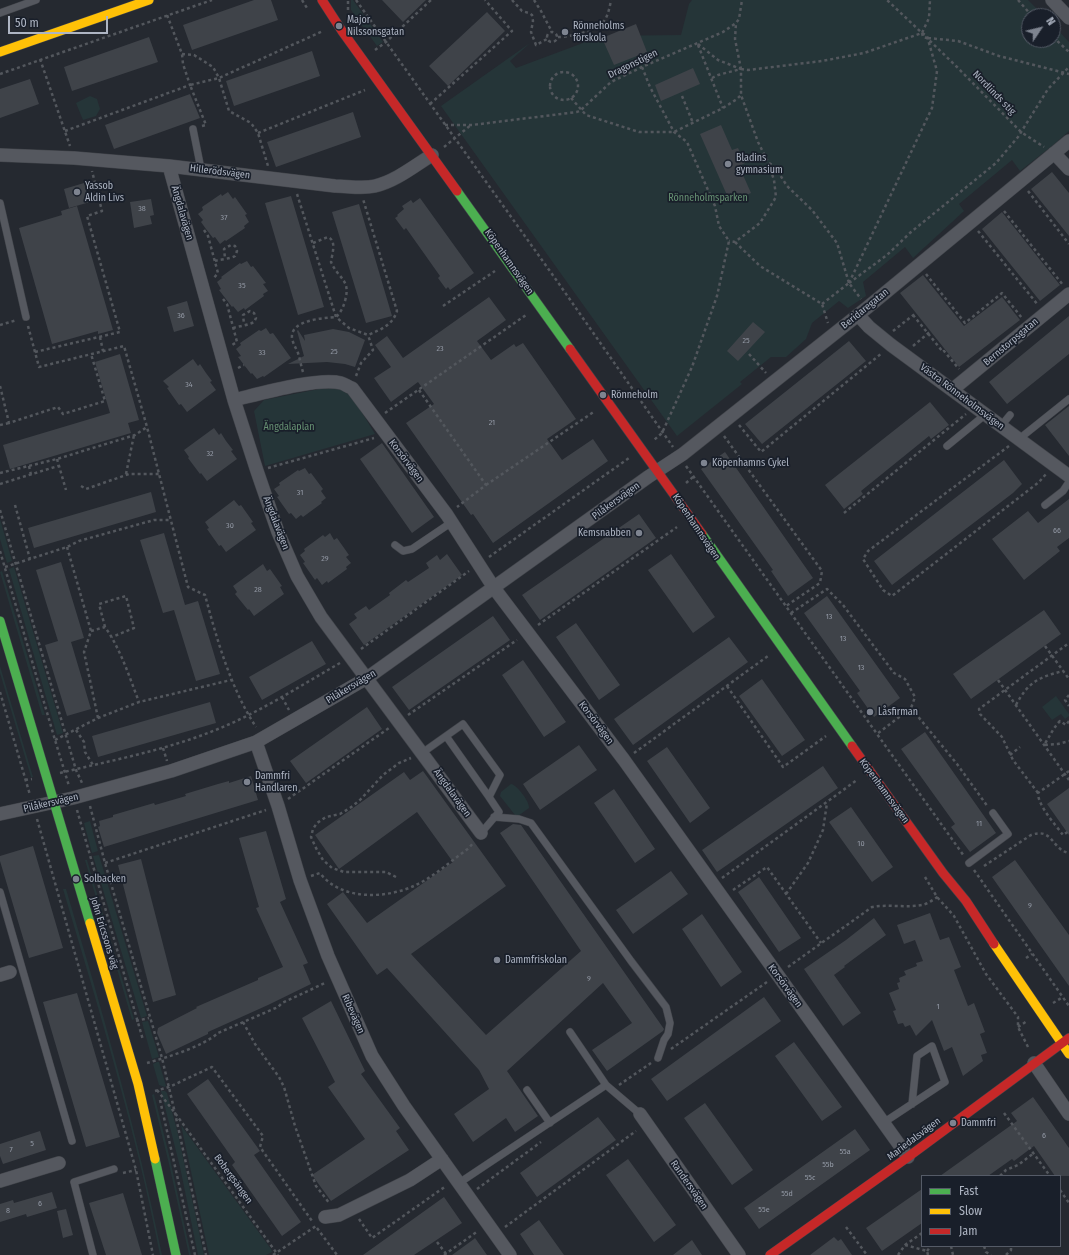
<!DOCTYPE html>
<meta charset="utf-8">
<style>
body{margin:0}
#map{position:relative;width:1069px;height:1255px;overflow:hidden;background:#252930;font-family:"Fira Sans Condensed",sans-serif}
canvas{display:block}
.legend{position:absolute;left:921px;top:1175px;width:140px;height:72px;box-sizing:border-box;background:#191f2a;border:1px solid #555b67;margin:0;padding:5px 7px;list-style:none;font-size:12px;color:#aeb5c3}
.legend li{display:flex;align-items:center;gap:8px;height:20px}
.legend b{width:20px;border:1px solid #555b67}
.north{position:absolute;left:1021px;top:8px;width:40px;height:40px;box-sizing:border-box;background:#191f2a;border:1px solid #555b67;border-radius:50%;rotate:55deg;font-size:11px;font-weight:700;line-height:16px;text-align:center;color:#aeb5c3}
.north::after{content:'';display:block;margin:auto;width:14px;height:18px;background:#7e8490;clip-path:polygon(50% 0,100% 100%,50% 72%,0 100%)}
.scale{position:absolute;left:8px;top:16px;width:100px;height:18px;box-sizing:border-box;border:2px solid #aeb5c3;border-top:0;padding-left:5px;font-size:12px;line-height:14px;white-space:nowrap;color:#aeb5c3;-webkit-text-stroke:3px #191f2a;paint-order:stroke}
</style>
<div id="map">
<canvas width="1069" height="1255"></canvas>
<ul class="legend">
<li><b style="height:5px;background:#4caf50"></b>Fast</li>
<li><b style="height:5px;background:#ffc107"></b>Slow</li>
<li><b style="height:5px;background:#c62828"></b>Jam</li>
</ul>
<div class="north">N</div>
<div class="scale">50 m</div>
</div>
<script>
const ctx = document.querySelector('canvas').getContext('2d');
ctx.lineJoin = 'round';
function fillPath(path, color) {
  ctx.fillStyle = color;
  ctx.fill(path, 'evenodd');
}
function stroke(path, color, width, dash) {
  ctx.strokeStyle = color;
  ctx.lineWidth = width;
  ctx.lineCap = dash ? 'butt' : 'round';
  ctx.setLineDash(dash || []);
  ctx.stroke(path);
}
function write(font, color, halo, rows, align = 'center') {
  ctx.font = font + ' "Fira Sans Condensed",sans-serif';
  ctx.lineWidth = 3.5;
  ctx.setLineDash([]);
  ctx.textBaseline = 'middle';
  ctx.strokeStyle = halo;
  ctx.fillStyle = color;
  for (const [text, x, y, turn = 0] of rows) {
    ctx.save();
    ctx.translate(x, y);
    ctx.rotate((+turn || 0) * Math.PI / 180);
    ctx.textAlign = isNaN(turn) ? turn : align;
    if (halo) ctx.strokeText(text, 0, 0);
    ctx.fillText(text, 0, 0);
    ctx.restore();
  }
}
fillPath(new Path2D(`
 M351 0H353L383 42 377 46 351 10Z
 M692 0H1028L1044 16H1029V40H1053V25L1069 42V131L1052 146 1020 171 1012 160 959 204 964 211 913 258 905 247 863 282 866 296 848 308 839 301 812 323 806 339 786 357H771L740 382 742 384 677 436 441 106 530 43 510 61 516 68 583 43V41L598 36 681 35 689 4Z
 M90 96 97 99 100 109 96 116 83 120 76 103Z
 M334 386 352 396 375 434 265 466 254 411 264 400Z
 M0 519 12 561 7 563 0 539Z
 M14 567 63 733 57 735 9 569Z
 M2 571 45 715H42L0 572Z
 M0 666 33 777H31L0 673Z
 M1056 696 1069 714V716L1065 719 1061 714 1052 720 1042 707Z
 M511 784C517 785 530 802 529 808L518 816 515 815 500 796 501 792Z
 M90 821 98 851 92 853 84 823Z
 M99 855 147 1016 141 1018 93 856Z
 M85 860H87L134 1019 132 1020Z
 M63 889H66C102 1010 137 1131 162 1255H160C136 1131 99 1010 63 889Z
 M148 1021 159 1057 152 1059 142 1022Z
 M157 1062H159L166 1086 165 1087 159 1085 153 1064Z
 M161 1091H165L167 1093 178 1134 204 1255H198L180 1167Z
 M154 1094 170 1159 191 1255H189L169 1164 152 1095Z
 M181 1125 271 1249 272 1252 266 1255H209Z`), '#253538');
fillPath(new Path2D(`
 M254 0H271L278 20 192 50 183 25Z
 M382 0H426L403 22Z
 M487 12 505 31 448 86 429 66Z
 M636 24 647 52 614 65 602 38Z
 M149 37 158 62 72 91 64 67Z
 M312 51 320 76 234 106 226 81Z
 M693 68 700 84 661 101 655 85Z
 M30 79 39 104 0 118V89Z
 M190 94 200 118 114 149 105 125Z
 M353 112 361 137 276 167 267 142Z
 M721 125 732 150 738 148 745 163 739 166 751 193 730 202 700 134Z
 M1052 172 1069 193V236L1031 189Z
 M84 183 90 202 69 208 64 189Z
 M228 192 233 199 235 197 247 214 245 215 249 222 244 226 245 228 226 241 225 240 220 244 215 237 213 238 206 229 201 222 203 220 198 214 203 210 202 207 221 194 222 196Z
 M291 196 324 307 298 315 265 203Z
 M420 198 474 273 450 290 448 287 446 289 438 278 440 276 406 228 404 230 395 218 398 216 397 215 404 209 402 206 411 200 413 203Z
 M151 199 154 215 150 216 152 224 134 228 130 202Z
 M359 204 392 316 366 323 332 212Z
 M77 206 113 330 98 334V331L52 344 19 228 62 215 61 211Z
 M1002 212 1060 285 1040 301 982 229Z
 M247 261 251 267 253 266 266 283 263 284 268 291 263 294 264 296 245 310 244 308 238 312 233 306 232 307 219 290 221 289 217 282 222 278 221 277 240 263 241 264Z
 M923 275 964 326 1002 297 1020 320 959 367 900 293Z
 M489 297 506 320 477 341 491 360 514 344 516 347 523 343 576 419 547 439 562 460 593 439 608 461 493 543 473 514 471 515 406 423 434 404 418 382 391 402 374 378 391 367 375 345 387 336 403 358Z
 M187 301 194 326 174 332 167 307Z
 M1069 316V354L1007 404 989 382Z
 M753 322 765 332 738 361 727 351Z
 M266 328 270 334 273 333 291 358 264 377 263 376 257 379 252 373 251 374 238 357 241 356 236 349 241 345 240 343 259 330 261 331Z
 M333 329 349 332 365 340 355 367 345 364 327 362 288 364 304 356 297 331 298 330 305 341 304 335Z
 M849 341 866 361 762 444 745 424Z
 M120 354 139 420 128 423 131 433 10 469 3 445 110 413 95 362Z
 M193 359 198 366 200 364 206 373 212 381 210 382 216 390 187 412 181 404 179 405 167 388 169 387 163 381Z
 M930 402 949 425 931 439 929 436 861 491 863 494 844 509 825 485Z
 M1069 406V456L1045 425Z
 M214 428 219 435 221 433 226 441 233 450 231 451 237 459 207 481 201 473 200 474 188 458 189 457 184 450Z
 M382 443 434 517 412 533 360 459Z
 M725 452 813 578 788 596 771 571 773 570 701 469Z
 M1004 460 1022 484 1013 493 892 585 874 561Z
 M305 468 309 474 311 473 323 489 321 491 326 498 321 502 322 503 303 517 301 515 296 519 291 513 289 514 277 497 279 496 274 489 280 485 279 483 298 470 299 471Z
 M151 492 156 512 34 548 28 528Z
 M1069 499V538L1057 547 1060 551 1024 580 992 539 1028 511 1038 523Z
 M234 500 239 506 241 505 253 522 251 523 256 530 226 552 221 545 219 546 207 529 209 528 205 522Z
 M639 514 656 538 540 620 522 595Z
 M164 533 185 605 198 601 220 674 196 681 174 610 163 613 140 540Z
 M330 533 334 540 337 538 349 555 346 557 351 563 346 567 347 569 328 583 327 581 322 585 317 578 315 580 303 563 305 562 300 555 305 551 304 549 323 535 325 537Z
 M447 554 462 575 364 645 349 624 357 618 354 614 366 606 369 610 390 595 389 593 406 580 408 582 429 568 426 563 437 555 440 560Z
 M671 554 715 617 693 633 648 570Z
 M61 562 84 638 71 642 91 709 67 716 45 645 58 641 36 570Z
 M263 564 267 571 270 569 282 586 280 587 284 594 254 616 249 609 248 610 235 594 237 592 233 586Z
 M827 596 900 698 874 717 857 693 860 691 804 613Z
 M1044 610 1061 634 971 699 953 674Z
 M493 616 510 640 409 710 392 687Z
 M576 623 620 685 599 700 556 637Z
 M729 637 748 662 633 745 614 719Z
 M312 641 326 664 262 700 249 677Z
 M523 660 566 722 544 737 502 675Z
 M762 679 805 740 782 756 739 696Z
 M210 702 216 723 98 757 92 736Z
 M367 707 382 729 306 783 290 761Z
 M925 732 996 833 970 852 951 827 955 824 901 749Z
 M579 745 597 770 540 810 523 784Z
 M667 747 710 808 690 823 647 761Z
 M823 766 838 788 717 872 702 850Z
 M423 771 506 886 411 954 486 1035 581 951 500 833 513 824 521 825 664 1029 663 1031 607 1071 592 1050 632 1023 603 983 507 1071 538 1116 515 1132 506 1118 473 1142 454 1114 489 1089 479 1070 387 968 377 975 327 904 343 892 367 923 453 862 417 812 339 869 315 835 404 772 410 780Z
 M251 776 258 800 104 847 98 827 100 826 99 821 113 817V815L154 803 155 805 186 796 185 794 218 784 229 781V783Z
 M1069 788V835L1047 804Z
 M614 789 655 849 635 863 594 803Z
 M851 807 893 867 872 882 829 822Z
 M266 831 286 899 280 902 308 963 303 965 311 984 268 1005 208 1032V1034L166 1054 157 1033 158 1028 197 1008 196 1007 258 980V978L283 967 256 908 259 907 239 838Z
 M33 846 63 948 29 958 0 861V856Z
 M141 859 176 995 153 1002 118 865Z
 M1015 860 1069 935V986L992 877Z
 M671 871 688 894 633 934 616 910Z
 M759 877 801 938 779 952 738 892Z
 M930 913 940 940 949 937 961 967 954 970 968 1006 974 1003 985 1032 980 1034 987 1053 981 1055 983 1061 963 1076 952 1047 944 1051 932 1020 916 1036 910 1025 905 1027 903 1023 898 1024 893 1011 896 1010 889 993 899 989 897 983 900 982 899 978 906 975 904 971 917 966 916 963 923 961 915 940 904 944 897 925Z
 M702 914 742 972 721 987 682 929Z
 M874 918 886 935 844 966 845 967 834 975 861 1013 843 1026 804 969 846 940Z
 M77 993 120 1137 86 1147 43 1002Z
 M764 997 781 1021 667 1101 651 1079Z
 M331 1001 365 1071 361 1074 400 1128 396 1131 409 1150 331 1201 312 1175 365 1139 328 1087 335 1082 302 1018Z
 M794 1042 842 1107 822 1121 775 1056Z
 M208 1079 260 1151 254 1155 301 1222 282 1236 232 1165 235 1162 187 1094Z
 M1033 1097 1069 1148V1176H1055L1034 1146 1014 1161 1012 1159 988 1176H940L1017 1121 1011 1113Z
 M705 1103 753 1170 732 1185 684 1118Z
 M598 1117 616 1140 537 1197 520 1173Z
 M855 1129 870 1150 759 1229 744 1208Z
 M40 1131 46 1150 3 1164 0 1156V1144Z
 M628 1159 676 1225 654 1242 606 1175Z
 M922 1189V1223L882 1251 866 1228Z
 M52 1192 57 1208 27 1217 26 1214 0 1222V1204L13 1200 14 1203Z
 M123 1193 142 1255H106L89 1203Z
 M444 1197 462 1223 414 1255H363Z
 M66 1209 73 1235 63 1238 57 1211Z
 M539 1220 564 1255H534L520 1234Z
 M834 1237 838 1241 841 1239 852 1255H810Z
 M475 1238 487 1255H452L474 1239Z
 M692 1240 702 1255H673Z`), '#3f4349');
const lane = new Path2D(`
 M0 13 36 0
 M193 129 201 169
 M0 203 26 317
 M1001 426 1010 415
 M1019 439 1069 399
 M947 446 986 414
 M1045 505 1063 491 1069 482
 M395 545 403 551 412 549 452 522
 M422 753 463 724 500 775 489 797 446 736
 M494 817 519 819 531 823 631 961 666 1007 670 1023 668 1034 664 1040 658 1058
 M481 833 499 812 489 797
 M969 863 1008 834 993 813
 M0 892 72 1141
 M570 1032 606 1085 640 1114
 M527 1090 550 1123
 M883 1123 945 1082 932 1046 917 1056 912 1104
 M459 1183 606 1085
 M93 1255 74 1182 114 1169`);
const street = new Path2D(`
 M1052 0 1069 18
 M1054 153 1069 169
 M0 155 74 158 169 166 335 186C348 186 362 189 375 186 396 181 414 166 432 155
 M169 166 234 400 257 471 278 532 297 576 321 617 481 833
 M858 315 869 327 891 345 1069 476
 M952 390 1069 294
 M234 400C259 394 318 377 341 383 345 384 348 387 352 388L447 515 494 588 624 760 908 1157
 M256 742 278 806 300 880 328 956 372 1056 404 1106 510 1255
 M0 814 73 798 171 771 256 742 367 678 648 477 683 454 868 307 1069 141
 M0 975 10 972
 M1034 1063 1069 1114
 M640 1114 739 1255
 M0 1181 59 1163
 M325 1217 339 1215 410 1180 442 1159`);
const fast = new Path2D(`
 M457 191 570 349
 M702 534 852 746
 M0 621 90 923
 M155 1159 176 1255`);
const slow = new Path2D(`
 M0 52 149 0
 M90 923 138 1084 155 1159
 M994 944 1069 1054`);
const jam = new Path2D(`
 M322 0 342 31 457 191
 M570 349 702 534
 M852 746 943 873 966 901 994 944
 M770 1255 908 1157 1069 1038`);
stroke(lane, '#41444a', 8);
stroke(street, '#41444a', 14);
stroke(fast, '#41444a', 10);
stroke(slow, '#41444a', 10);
stroke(jam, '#41444a', 10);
stroke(new Path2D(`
 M302 0 307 8
 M356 0 557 281 673 447
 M512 0 522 11 529 13 532 15 533 21 531 32 536 45 547 39
 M534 0 541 11 552 32
 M1018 0 1032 16
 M348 10V0
 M547 37a5 5 0 1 1 10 0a5 5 0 1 1-10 0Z
 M922 33 923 37 927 38 957 67 1021 132 1044 147
 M558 37C570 37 597 31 604 21 608 16 610 6 611 0
 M1053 37 1069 52
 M928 38 958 41 999 56 1069 74
 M698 44 718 60 741 69V94
 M698 45 723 108
 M375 50 386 42 431 0
 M182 54 194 55 213 67 219 78 323 31
 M40 59 70 146
 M642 67 650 87 674 132 687 142 715 206 719 226 729 241 717 296 692 367 662 433 654 440
 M741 69 748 70 822 61 864 53 922 33 929 18 930 0
 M550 86a14 14 0 1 1 28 0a14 14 0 1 1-28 0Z
 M0 74 212 0
 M712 78 718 75 741 69 735 39 736 23
 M682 96 693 123
 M571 98 586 115 639 132H674L723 108 737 99 741 95 758 142 768 162 774 180 776 197 760 223 735 242 729 241
 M430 104 512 31 485 0
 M445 125H472L577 112 581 110 611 82 642 67 723 32 736 23 739 19 742 0
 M202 126 206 125 190 85 219 78 229 111 251 123 258 133 268 166
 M65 131 190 85 183 64 182 54 167 15
 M258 133 365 90
 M444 147 471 125
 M769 163 775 167 787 186 812 210 837 243 849 283
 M1028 191 1069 244
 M297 194 336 317 349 328 368 335C381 329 392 326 397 311L363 199
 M1004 211 1063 285
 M204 230 208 236 218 273 213 279
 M978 231 1038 305
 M735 242 760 266 822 304 828 323
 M215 261C221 259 230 259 235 256L237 251 235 246 231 245 224 249 225 258
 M926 274 965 323 1002 293 1022 318
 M849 283 932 108 937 71 927 36 922 33 887 0
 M849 283 887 255 911 232 996 163 1018 137 1048 89 1069 67
 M223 299 227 304 237 342 232 345
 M822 304 849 283 861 299
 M443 306 495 271
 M913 315 943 352 944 351 959 369
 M0 325 17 320
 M28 326 39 367 124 346 147 427 188 587 205 595C217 640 231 689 256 727
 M233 328C240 326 249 325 254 322L256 318 254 313 250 311 243 315 244 324
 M893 331 916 313
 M100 337 103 351
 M913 346 931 331
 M35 352 120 332 87 216 102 211 92 171
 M749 354 766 373
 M238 368 244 365
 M303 372C301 366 300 359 298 353 296 348 293 344 292 338 290 320 323 318 336 317 341 312 343 308 345 301 351 279 339 280 331 262 332 254 337 241 328 237L313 243
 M356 376 361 363 373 350 368 335
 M0 386 9 423 58 407 63 414 105 401 91 354
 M419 390 486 485 457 507
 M385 413 526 315
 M0 425 9 423
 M739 425 761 452 882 353
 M724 436 822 571 820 583 786 606
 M1009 446 868 551 863 559 883 590 892 596 1039 482 1046 474
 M57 459 66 490
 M29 466 31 475
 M686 466 964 856
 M268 468 374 438
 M0 473 57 459 135 435 147 427
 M126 474 134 435
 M686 483 693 477
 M0 484 58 466
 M486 485 595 411
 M81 486 86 489 129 474H159
 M15 505 30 559
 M0 510 76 770 82 783
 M844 513 966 414
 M67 547 91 631 84 652 98 718
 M0 551 55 740 69 786
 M489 557 629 458
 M5 567 67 547 79 541 154 520H170
 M791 613 827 589 843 605 894 673 905 679 915 697 911 708 877 734
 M538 625 677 527
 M105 627 99 604 126 596 134 628 112 637
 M91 631 105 627C121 650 129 676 139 702
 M1045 646 1069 679
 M361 649 469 571
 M998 680 1069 780
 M727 686 783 767 826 736
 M0 692 30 795
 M1069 695 1065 700 1069 706
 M282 697 289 710
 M1016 705C1028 682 1039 677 1063 671
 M911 708 957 764 988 807
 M408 715 517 640
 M1069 721 1066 725 1060 721C1053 728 1050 736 1044 745L1058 744 1069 741
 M76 730 84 742 85 752 93 765
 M55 740 98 718 139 702 231 680
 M163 748 167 761
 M634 753 768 656
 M1010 755 1020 747
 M1069 771 1038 793C1038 806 1055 824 1063 835L1069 831
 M60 773C113 760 167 750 218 729 260 712 300 686 340 663
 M25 780 32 779
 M1038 793 1013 760 1002 737 980 714 979 709 1069 643
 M288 799 389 728
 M90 806 105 863 162 1058 175 1113 206 1255
 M77 810 143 1040
 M37 819 136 1170 153 1255
 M105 863 266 810
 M984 866 1031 835C1053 827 1052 850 1069 853
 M974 870 1069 1006
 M311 876 320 873C341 901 387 899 416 885 435 876 452 860 469 848L473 843
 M396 877 386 872H344L332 868 323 860 316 848 311 837 313 829 317 823 326 817 340 814 350 808 360 800 383 775 399 763 411 758
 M925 877 937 897 954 916 986 974 1018 1017V1027L1029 1049
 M722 878 857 780
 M733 890 767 867 821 943
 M786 894 808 863 823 830 827 803
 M1026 958 1032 954
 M788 967 872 907C888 904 905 908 922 905 928 904 934 899 939 896
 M1053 1003 1063 997
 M136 1021 149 1018
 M243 1022 255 1044 279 1077 284 1087 295 1126 316 1186 330 1204
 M1018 1027 1027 1021
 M671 1049 767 982
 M147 1063C168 1057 202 1047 218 1033L278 1007 282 1003 325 983
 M619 1085 651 1063
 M157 1090 175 1113 278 1255
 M155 1091 169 1087 212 1067 263 1136 260 1147 312 1221
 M160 1100 195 1255
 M1004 1113 1050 1176
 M123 1173 136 1170
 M1000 1176 1006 1170 1018 1165 1034 1153
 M477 1189 541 1142
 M1060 1190 1069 1203
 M359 1219 372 1238 446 1186
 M505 1227 636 1131
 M846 1227 867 1255
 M317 1228 337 1255
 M437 1242 447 1255
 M905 1245 927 1251 928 1255
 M951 1246 953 1255
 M984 1246 986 1252 991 1255
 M927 1251 931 1246
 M273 1255 316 1226
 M444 1255 478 1231
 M898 1255 905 1245 922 1233
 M1006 1255 1011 1250V1246`), '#53575d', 2.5, [3, 3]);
stroke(lane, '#55585f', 7);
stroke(street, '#55585f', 13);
stroke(fast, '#4caf50', 9);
stroke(slow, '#ffc107', 9);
stroke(jam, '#c62828', 9);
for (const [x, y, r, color] of [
 [339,26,4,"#7e8490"],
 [565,32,4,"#7e8490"],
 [728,164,4,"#7e8490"],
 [77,192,4,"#7e8490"],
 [603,395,4,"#7e8490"],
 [704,463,4,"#7e8490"],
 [639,533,4,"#7e8490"],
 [870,712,4,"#7e8490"],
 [247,782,4,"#7e8490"],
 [76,879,4,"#7e8490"],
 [497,960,4,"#7e8490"],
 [953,1123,4,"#7e8490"]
]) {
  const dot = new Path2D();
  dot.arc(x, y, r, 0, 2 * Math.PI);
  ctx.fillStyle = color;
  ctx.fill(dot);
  stroke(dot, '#191f2a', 1.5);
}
write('8px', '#9298a4', null, [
 ["38",142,209],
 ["37",224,218],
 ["35",242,286],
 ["36",181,316],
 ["25",746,341],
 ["23",440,349],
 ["25",334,352],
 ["33",262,353],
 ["34",189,385],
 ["21",492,423],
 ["32",210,454],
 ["31",300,493],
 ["30",230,526],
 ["66",1057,531],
 ["29",325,559],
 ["28",258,590],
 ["13",829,617],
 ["13",843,639],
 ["13",861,668],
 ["11",979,824],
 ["10",861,844],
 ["9",1030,906],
 ["9",589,979],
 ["1",938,1007],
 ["6",1044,1136],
 ["5",32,1144],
 ["7",11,1150],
 ["55a",845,1152],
 ["55b",828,1165],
 ["55c",810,1178],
 ["55d",787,1194],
 ["6",40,1204],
 ["55e",764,1210],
 ["8",8,1211]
]);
write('10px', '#aeb5c3', '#191f2a', [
 ["Major",347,20],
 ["Nilssonsgatan",347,32],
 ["Rönneholms",573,26],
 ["förskola",573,38],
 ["Bladins",736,158],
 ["gymnasium",736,170],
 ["Yassob",85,186],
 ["Aldin Livs",85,198],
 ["Rönneholm",611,395],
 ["Köpenhamns Cykel",712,463],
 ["Kemsnabben",631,533,"right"],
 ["Låsfirman",878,712],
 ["Dammfri",255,776],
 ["Handlaren",255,788],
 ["Solbacken",84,879],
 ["Dammfriskolan",505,960],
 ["Dammfri",961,1123]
], 'left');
write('10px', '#aeb5c3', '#191f2a', [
 ["Dragonstigen",633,64,-26],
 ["Nordlinds stig",994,93,46],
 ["Hillerödsvägen",220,172,7],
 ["Ängdalavägen",182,213,74],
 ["Köpenhamnsvägen",509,262,55],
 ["Beridaregatan",865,309,-39],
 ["Bernstorpsgatan",1011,342,-40],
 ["Västra Rönneholmsvägen",962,397,37],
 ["Korsörvägen",406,461,53],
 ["Pilåkersvägen",616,501,-36],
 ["Ängdalavägen",276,523,69],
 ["Köpenhamnsvägen",696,527,56],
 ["Pilåkersvägen",351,687,-31],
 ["Korsörvägen",596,723,53],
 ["Köpenhamnsvägen",884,791,54],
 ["Ängdalavägen",452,793,54],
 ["Pilåkersvägen",51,803,-13],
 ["John Ericssons väg",104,933,73],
 ["Korsörvägen",785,986,54],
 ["Ribevägen",353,1014,66],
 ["Mariedalsvägen",914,1139,-37],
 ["Bobergsängen",233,1179,54],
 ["Randersvägen",689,1185,55]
]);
write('10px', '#679273', '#191f2a', [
 ["Rönneholmsparken",708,198],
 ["Ängdalaplan",289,427]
]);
</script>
